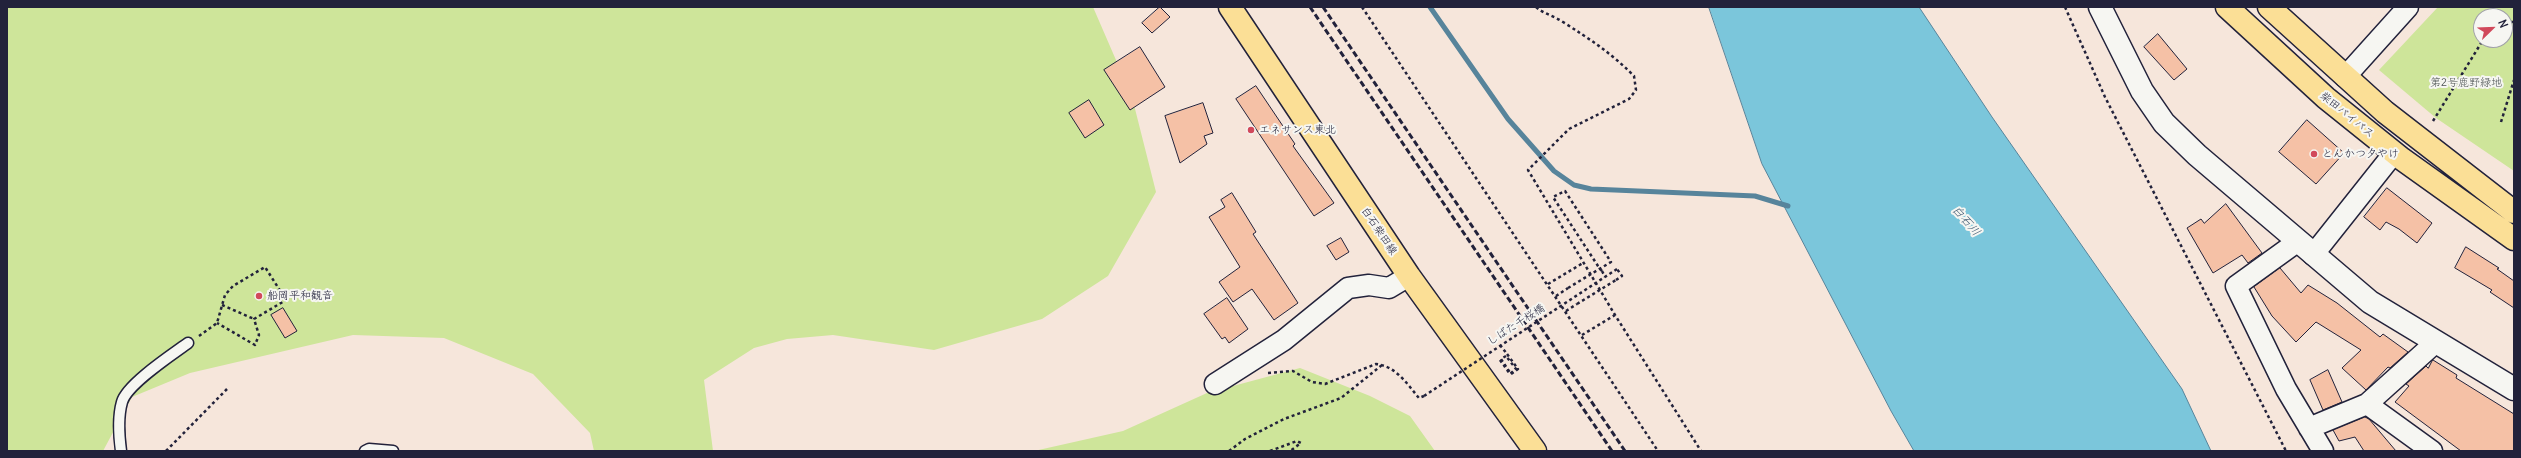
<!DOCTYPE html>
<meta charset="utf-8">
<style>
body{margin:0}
#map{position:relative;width:2521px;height:458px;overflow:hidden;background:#f6e6db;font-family:Delius,sans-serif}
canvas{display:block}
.frame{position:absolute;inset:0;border:8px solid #22223b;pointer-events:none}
.north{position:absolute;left:2473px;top:8px;width:40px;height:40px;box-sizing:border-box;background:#f6f6f2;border:1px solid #a1a1a9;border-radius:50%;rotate:67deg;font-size:11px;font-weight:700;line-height:16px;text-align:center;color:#22223b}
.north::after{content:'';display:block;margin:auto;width:14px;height:18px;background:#d1495b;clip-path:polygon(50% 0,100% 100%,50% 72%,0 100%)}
</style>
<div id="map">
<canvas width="2521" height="458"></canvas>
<div class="frame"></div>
<div class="north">N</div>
</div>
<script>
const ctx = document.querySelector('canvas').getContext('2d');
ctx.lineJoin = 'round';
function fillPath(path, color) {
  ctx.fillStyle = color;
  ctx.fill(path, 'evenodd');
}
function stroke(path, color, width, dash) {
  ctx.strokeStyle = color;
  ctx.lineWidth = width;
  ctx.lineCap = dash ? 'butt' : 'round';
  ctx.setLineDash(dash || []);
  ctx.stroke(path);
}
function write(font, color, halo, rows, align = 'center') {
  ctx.font = font + ' Delius,"Klee One",sans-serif';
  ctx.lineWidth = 4;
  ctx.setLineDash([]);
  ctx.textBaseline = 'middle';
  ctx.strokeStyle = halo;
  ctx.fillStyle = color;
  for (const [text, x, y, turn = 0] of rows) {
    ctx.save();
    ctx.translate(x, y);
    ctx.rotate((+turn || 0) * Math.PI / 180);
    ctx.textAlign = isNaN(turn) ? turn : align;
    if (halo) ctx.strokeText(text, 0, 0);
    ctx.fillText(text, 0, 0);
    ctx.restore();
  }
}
fillPath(new Path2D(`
 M7 7H1093L1132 97 1156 192 1108 276 1042 319 934 350 833 335 787 339 754 348 704 380 713 451H594L590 433 533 374 444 338 353 335 190 373 132 397 103 451H7Z
 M2438 7H2514V171L2436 118 2379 70ZM2481 16H2505V40H2481Z
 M1300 368 1370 396 1410 416 1435 451H1034L1123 431 1207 393Z`), '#cee59a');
const water = new Path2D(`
 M1709 7H1919L1992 117 2182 389 2211 451H1914L1891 411 1762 164Z`);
fillPath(water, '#7bc6db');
stroke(water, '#57849b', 1);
stroke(new Path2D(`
 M1430 7 1508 119 1554 171 1574 185 1591 189 1755 196 1788 206`), '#57849b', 5);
const building = new Path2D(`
 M1160 7 1170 17 1152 33 1142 23Z
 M2158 34 2187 69 2174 80 2144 47Z
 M1140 47 1165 87 1130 110 1104 70Z
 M1256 86 1295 144 1293 146 1334 203 1314 216 1236 99Z
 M1089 100 1104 125 1085 138 1069 113Z
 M1203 103 1213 133 1204 136 1207 144 1180 163 1165 116Z
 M2307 120 2344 153 2316 184 2279 152Z
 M2387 188 2432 223 2417 243 2399 229 2386 222 2380 230 2364 217Z
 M1232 193 1256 232 1253 234 1298 303 1274 320 1252 289 1233 302 1219 282 1240 267 1209 217 1225 207 1221 200Z
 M2226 204 2262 253 2248 263 2242 255 2213 273 2187 228 2201 219 2204 223Z
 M1341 238 1349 252 1336 260 1327 246Z
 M2466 247 2499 268 2497 269 2514 281V308L2490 292 2492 290 2455 268Z
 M2280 268 2301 293 2308 285 2337 303 2380 337 2383 334 2408 352 2390 368 2388 367 2366 390 2342 368 2361 350 2316 322 2296 342 2272 316 2254 287Z
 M1227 298 1248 329 1229 343 1225 337 1222 339 1204 314Z
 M283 308 297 331 285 338 271 315Z
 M2433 360 2457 375 2456 378 2514 414V451H2461L2395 402 2409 386 2406 384 2426 366 2428 368Z
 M2328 370 2342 402 2323 410 2310 380Z
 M2365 417 2369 419 2396 451H2364L2355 437 2339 441 2333 430Z`);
fillPath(building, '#f5c1a6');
stroke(building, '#22223b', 1);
const lane = new Path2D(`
 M121 451C119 436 118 416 122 402 127 384 173 354 188 343
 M365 451 369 449 393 451`);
const street = new Path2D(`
 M2345 77 2408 7
 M2297 242 2236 286 2286 389 2323 451
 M2313 255 2394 153
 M1215 384 1284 340 1348 288 1369 285 1389 288 1409 276
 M2309 428 2367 404
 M2432 451 2367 404 2436 342`);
const secondary = new Path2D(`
 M2100 7 2142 91 2164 123 2197 155 2370 302 2514 389`);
const primary = new Path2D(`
 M1230 7 1409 276 1535 451`);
const highway = new Path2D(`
 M2227 7 2326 98 2402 159 2514 239
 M2269 7 2385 112 2514 212`);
stroke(lane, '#22223b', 13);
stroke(street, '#22223b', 23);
stroke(secondary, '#22223b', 25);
stroke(primary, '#22223b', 25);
stroke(highway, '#22223b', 25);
stroke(new Path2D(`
 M1362 7 1658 451
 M1536 7C1544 14 1554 16 1563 22 1591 40 1610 52 1634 76L1636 90 1629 99 1569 129 1528 170 1615 315 1701 451
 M2065 7 2105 97 2286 451
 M2505 22H2514
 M2433 121 2483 40
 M2501 122 2514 80
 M1602 271 1605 277
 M1616 280 1622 276 1617 269
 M1548 284 1583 263
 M1556 296 1568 288
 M222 305 254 319
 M1566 311 1577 304
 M1582 335 1615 315
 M199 336 217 323 225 295 233 286 265 267 286 300 254 319 259 335 255 345 217 323
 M1500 345 1507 354
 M1500 360 1510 374 1516 369 1506 356
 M1268 373 1293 371 1312 382 1325 384 1376 364C1396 366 1407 384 1419 398L1424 396
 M166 451 227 389
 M1229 451 1245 439 1284 419 1341 398 1382 365
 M1270 451 1297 441 1301 443 1290 451`), '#22223b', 2.5, [3, 3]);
stroke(lane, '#f6f6f2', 10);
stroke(street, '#f6f6f2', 20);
stroke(secondary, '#f6f6f2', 22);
stroke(primary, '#fbdf96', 22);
stroke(highway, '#fbdf96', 22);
stroke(new Path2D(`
 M1310 7 1612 451
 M1323 7 1625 451`), '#22223b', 3, [6, 3]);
stroke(new Path2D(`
 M1568 288 1611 262 1565 191 1553 197 1598 266 1602 271
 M1577 304 1616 280
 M1506 356 1501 359 1511 374 1518 369 1507 354
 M1424 396 1617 269`), '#22223b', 2.5, [3, 3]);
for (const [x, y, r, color] of [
 [1251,130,4,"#d1495b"],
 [2314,154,4,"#d1495b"],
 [259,296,4,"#d1495b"]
]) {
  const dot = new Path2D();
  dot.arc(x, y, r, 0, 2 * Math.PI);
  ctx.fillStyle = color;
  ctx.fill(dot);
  stroke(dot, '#f6f6f2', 1.5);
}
write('11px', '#4d5353', '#f6f6f2', [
 ["第2号鹿野緑地",2466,83]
]);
write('11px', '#22223b', '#f6f6f2', [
 ["柴田バイパス",2347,115,39],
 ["白石柴田線",1379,231,56],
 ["しばた千桜橋",1516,325,-33]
]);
write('11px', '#22223b', '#f6f6f2', [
 ["エネサンス東北",1259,130],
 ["とんかつ夕やけ",2322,154],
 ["船岡平和観音",267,296]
], 'left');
write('italic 12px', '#415b73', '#f6f6f2', [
 ["白石川",1966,221,49]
]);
</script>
